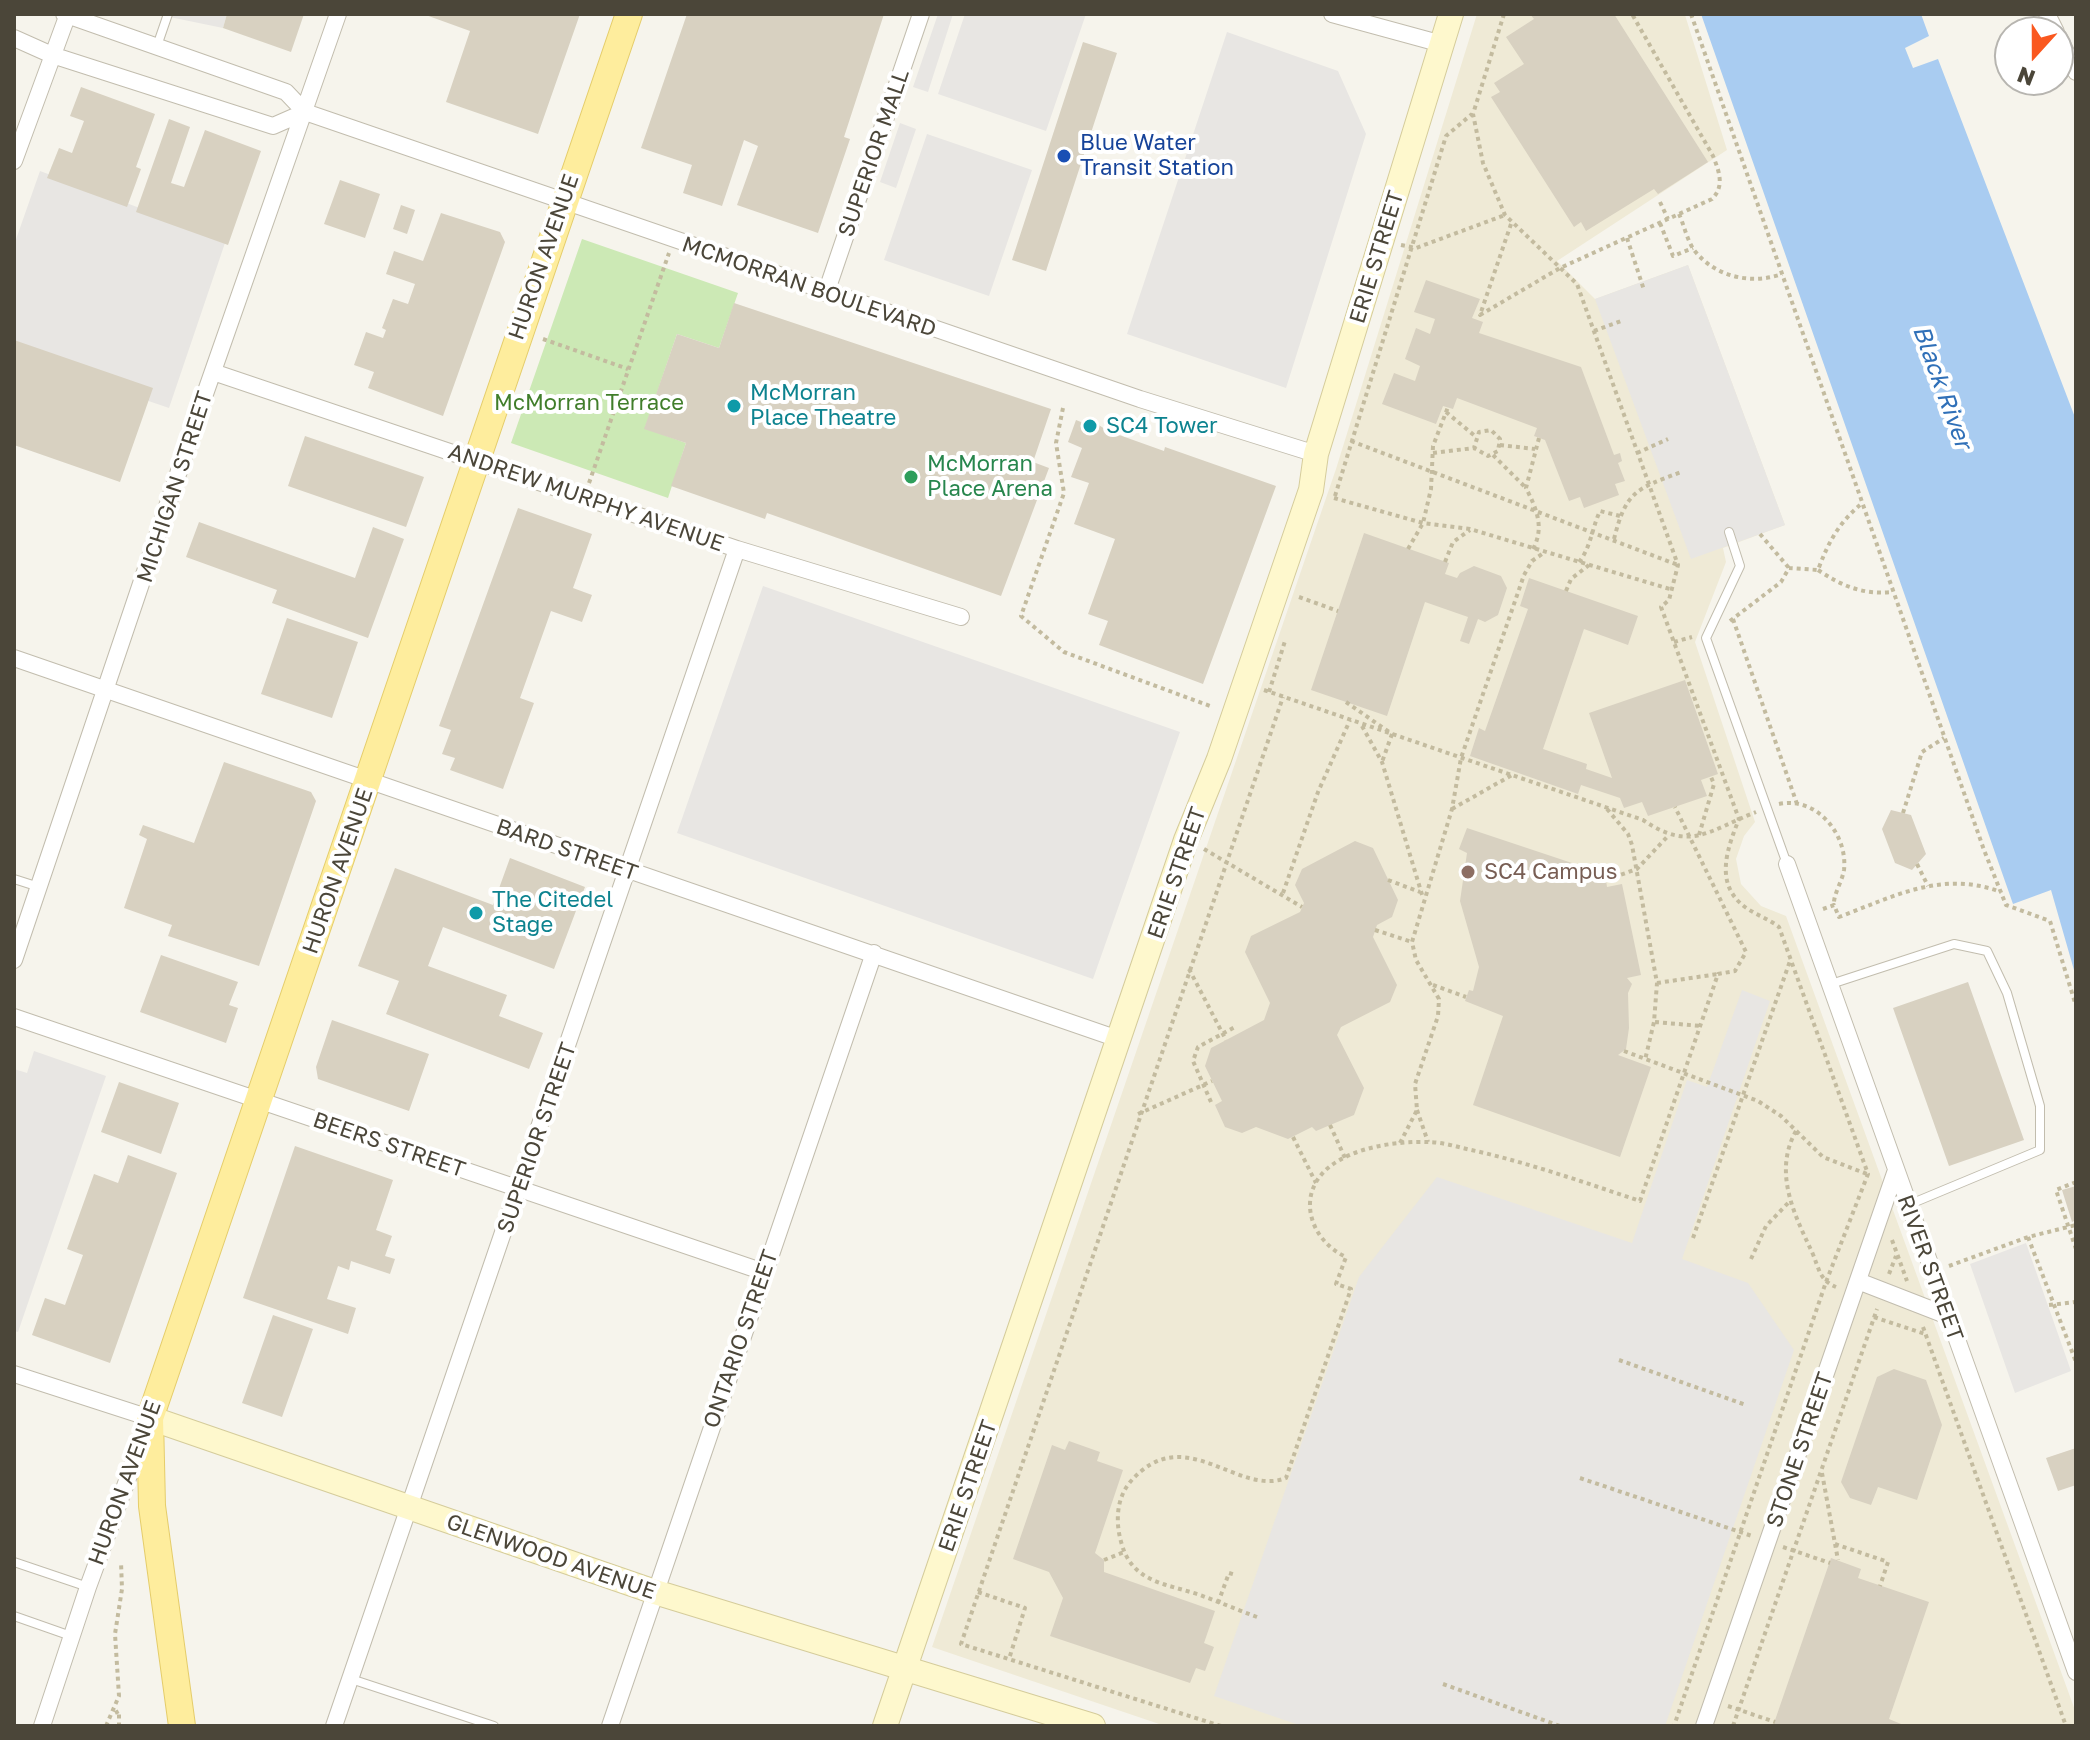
<!DOCTYPE html>
<style>
body{margin:0}
#map{position:relative;width:2090px;height:1740px;overflow:hidden;background:#f6f4ec;font-family:"Golos Text",sans-serif}
canvas{display:block}
.frame{position:absolute;inset:0;border:16px solid #4b4639;pointer-events:none}
.north{position:absolute;left:1994px;top:16px;width:80px;height:80px;box-sizing:border-box;background:#fff;border:2px solid #b7b5b0;border-radius:50%;rotate:201deg;font-size:22px;font-weight:700;line-height:32px;text-align:center;color:#4b4639}
.north::after{content:'';display:block;margin:auto;width:28px;height:36px;background:#fa581f;clip-path:polygon(50% 0,100% 100%,50% 72%,0 100%)}
</style>
<div id="map">
<canvas width="2090" height="1740"></canvas>
<div class="frame"></div>
<div class="north">N</div>
</div>
<script>
const ctx = document.querySelector('canvas').getContext('2d');
ctx.lineJoin = 'round';
function fillPath(path, color) {
  ctx.fillStyle = color;
  ctx.fill(path, 'evenodd');
}
function stroke(path, color, width, dash) {
  ctx.strokeStyle = color;
  ctx.lineWidth = width;
  ctx.lineCap = dash ? 'butt' : 'round';
  ctx.setLineDash(dash || []);
  ctx.stroke(path);
}
function write(font, color, halo, rows, align = 'center') {
  ctx.font = font + ' "Golos Text",sans-serif';
  ctx.lineWidth = 8;
  ctx.setLineDash([]);
  ctx.textBaseline = 'middle';
  ctx.strokeStyle = halo;
  ctx.fillStyle = color;
  for (const [text, x, y, turn = 0] of rows) {
    ctx.save();
    ctx.translate(x, y);
    ctx.rotate((+turn || 0) * Math.PI / 180);
    ctx.textAlign = isNaN(turn) ? turn : align;
    if (halo) ctx.strokeText(text, 0, 0);
    ctx.fillText(text, 0, 0);
    ctx.restore();
  }
}
fillPath(new Path2D(`
 M1477 14 1685 15 1727 150 1557 261 1595 299 1688 265 1785 525 1723 548 1726 562 1695 642 1755 822 1744 836 1736 859 1741 884 1761 906 1786 916 2076 1713V1726H1165L932 1647 1336 469Z`), '#efead6');
fillPath(new Path2D(`
 M582 239 738 293 719 348 677 334 645 428 686 443 668 498 511 443Z`), '#cce9b5');
fillPath(new Path2D(`
 M155 14H227L223 28Z
 M938 14H953L928 92 913 87Z
 M965 14H1086L1046 131 938 94Z
 M1227 32 1338 71 1366 134 1286 388 1127 334Z
 M900 123 916 129 896 188 880 182Z
 M927 134 1032 170 989 296 884 260Z
 M40 171 226 240 169 408 14 355V245Z
 M1688 265 1785 525 1691 559 1595 299Z
 M763 586 1180 732 1093 979 677 833Z
 M1742 990 1770 1001 1682 1259 1748 1283 1794 1350 1665 1726H1302L1214 1696 1359 1277 1437 1177 1632 1243 1687 1080 1707 1087Z
 M34 1051 106 1076 18 1332 14 1331V1069L27 1073Z
 M2026 1243 2071 1371 2015 1393 1970 1264Z`), '#e8e6e3');
fillPath(new Path2D(`
 M1701 14H1921L1929 36 1905 48 1913 68 1938 59 2076 420V977L2051 890 2013 904Z`), '#a9ccf1');
fillPath(new Path2D(`
 M227 14H304L291 52 223 28Z
 M423 14H580L538 134 446 102 470 31Z
 M687 14H884L844 137 850 139 818 233 737 205 758 146 744 140 722 206 683 193 692 165 641 148Z
 M1530 14H1614L1708 162 1658 194 1654 189 1586 231 1581 222 1574 227 1491 97 1500 92 1494 83 1524 64 1506 37 1534 19Z
 M1083 42 1117 53 1046 271 1012 260Z
 M81 87 155 114 136 167 141 169 127 207 47 178 59 148 72 153 84 121 70 116Z
 M169 119 190 127 171 183 184 187 205 130 261 151 228 245 136 212Z
 M340 180 380 194 365 238 324 224Z
 M401 205 415 210 407 234 393 229Z
 M441 213 500 232 505 242 443 416 368 388 374 372 354 365 366 332 383 338 386 330 382 328 393 299 408 304 415 284 386 274 394 251 423 261Z
 M1426 280 1480 299 1472 318 1483 322 1479 333 1581 367 1614 455 1620 453 1622 461 1618 463 1625 481 1615 484 1619 495 1584 508 1580 497 1569 501 1545 440 1534 436 1537 428 1457 398 1453 409 1443 406 1436 424 1382 404 1394 373 1415 381 1420 366 1405 359 1416 328 1430 334 1435 319 1414 312Z
 M734 303 1051 409 1033 462 1049 468 1001 596 767 513 765 519 671 486 686 443 644 429 677 334 719 348Z
 M14 340 153 388 120 482 14 445Z
 M1076 420 1086 424 1091 420 1108 431 1164 451 1165 447 1276 486 1203 684 1099 645 1108 621 1088 614 1115 539 1074 524 1089 483 1071 477 1082 448 1068 442Z
 M305 436 424 477 406 527 288 486Z
 M518 508 592 534 573 588 592 595 582 622 551 611 520 698 534 703 503 789 450 770 455 758 442 754 451 730 439 726Z
 M199 522 355 578 373 527 404 539 368 638 272 603 277 590 186 557Z
 M1364 533 1449 563 1445 574 1457 578 1460 573 1474 566 1501 576 1507 588 1498 615 1485 622 1478 619 1469 644 1460 641 1468 617 1425 602 1387 716 1311 690Z
 M1529 578 1638 616 1628 645 1584 629 1543 749 1587 764 1586 769 1612 778 1589 713 1685 680 1718 774 1701 780 1707 796 1648 816 1642 802 1624 808 1620 798 1581 785 1578 794 1470 756 1479 728 1485 731 1528 609 1520 606Z
 M287 618 358 642 332 718 261 694Z
 M224 762 311 792 316 801 259 966 168 936 172 925 124 908 147 839 139 835 143 825 194 843Z
 M1891 810 1911 815 1926 854 1912 870 1895 863 1882 829Z
 M1467 828 1605 874 1607 887 1622 884 1641 975 1627 978 1632 984 1628 993 1629 1028 1626 1049 1618 1055 1651 1067 1620 1157 1473 1105 1503 1016 1465 1001 1469 990 1473 991 1479 967 1460 901 1467 853 1459 849Z
 M1355 841 1373 848 1398 900 1392 917 1377 925 1373 937 1397 985 1390 1002 1341 1027 1337 1035 1364 1088 1354 1115 1316 1131 1312 1127 1288 1139 1256 1127 1242 1133 1225 1127 1215 1105 1222 1101 1205 1066 1211 1048 1264 1020 1270 1003 1245 952 1251 936 1300 912 1304 903 1295 885 1302 869Z
 M510 858 585 887 554 969 443 927 428 966 507 995 499 1016 543 1033 529 1069 386 1014 399 981 358 966 395 868 493 905Z
 M161 955 238 982 229 1005 238 1008 226 1043 140 1012Z
 M1968 982 2024 1140 1949 1166 1893 1008Z
 M332 1020 429 1054 409 1111 318 1079 316 1067Z
 M119 1082 179 1103 161 1154 101 1132Z
 M295 1146 393 1180 376 1230 392 1236 385 1256 395 1259 390 1274 351 1261 349 1270 338 1266 327 1299 356 1308 348 1334 243 1298Z
 M128 1155 177 1173 110 1363 32 1335 45 1298 65 1305 83 1255 67 1249 94 1174 118 1183Z
 M2076 1186V1220L2072 1222 2062 1190Z
 M273 1315 313 1329 282 1417 242 1403Z
 M1894 1369 1926 1380 1942 1425 1917 1500 1878 1487 1871 1505 1850 1498 1841 1482 1877 1377Z
 M1069 1441 1100 1452 1097 1461 1123 1470 1095 1553 1104 1560V1572L1215 1611 1204 1643 1214 1647 1205 1671 1196 1668 1190 1683 1050 1636 1063 1598 1049 1572 1013 1559 1052 1445 1065 1450Z
 M2076 1448V1485L2058 1491 2046 1458Z
 M1831 1558 1861 1569 1858 1578 1929 1602 1889 1719 1906 1726H1773Z`), '#d8d1c1');
const lane = new Path2D(`
 M157 46 168 14
 M1729 532 1740 566 1706 638 1787 864
 M14 879 39 887
 M1828 985 1954 944 1987 951 2007 993 2040 1106V1150L1908 1205
 M14 1562 88 1587
 M14 1616 71 1636
 M351 1679 494 1726`);
const street = new Path2D(`
 M64 14 286 92 305 112 1140 399 1316 454
 M1332 14 1442 44
 M2047 14 2056 32
 M2058 36 2076 72
 M14 38 52 55 273 126 305 112
 M14 161 68 14
 M826 293 921 14
 M213 372 737 549 961 617
 M14 658 1121 1040
 M1787 864 2076 1672
 M14 960 205 394 338 14
 M14 1017 764 1272
 M1858 1281 1948 1316
 M14 1374 150 1418 88 1587 42 1726
 M334 1726 737 549
 M610 1726 874 953
 M1704 1726 1895 1173`);
const secondary = new Path2D(`
 M150 1418 655 1592 1093 1726
 M885 1726 1186 840 1219 759 1311 490 1316 454 1451 14`);
const primary = new Path2D(`
 M182 1726 152 1506 150 1418 629 14`);
stroke(lane, '#c2bdae', 10);
stroke(street, '#c2bdae', 18);
stroke(secondary, '#d5cc9b', 26);
stroke(primary, '#e5cd6b', 28);
stroke(new Path2D(`
 M1504 14 1473 114 1483 163 1505 215 1577 284 1678 565 1669 600 1661 607 1739 819C1727 849 1714 884 1745 907 1756 915 1769 919 1779 927L1868 1174 1826 1282 1674 1726
 M1691 14 1984 850 2006 905 2050 921 2076 1006
 M1660 202 1668 219
 M1679 214C1684 225 1687 240 1694 250 1715 277 1751 285 1782 274
 M1660 223 1673 256 1693 248
 M1511 224 1480 315 1560 268 1712 199C1725 186 1719 171 1713 156L1632 14
 M1627 238 1644 290
 M1401 245 1416 248 1505 215
 M1594 331 1621 321
 M543 339 628 369
 M1063 408 1056 443 1064 493 1021 616 1064 652 1210 706
 M1446 412 1475 436
 M1351 441 1678 565
 M1500 445 1535 449
 M1433 453 1474 448 1488 456 1498 451 1500 439 1491 430 1479 432 1474 448
 M1637 453 1668 439
 M1493 455 1525 487
 M589 483 669 253
 M1335 496 1446 136 1472 114
 M1334 498 1423 523 1470 529 1673 590
 M1760 534 1789 568
 M1614 539C1626 491 1636 489 1681 472
 M1408 549 1423 523 1431 489 1433 446 1448 407
 M1533 549C1545 527 1536 508 1526 488L1539 438
 M1445 562 1453 542 1470 530
 M1579 562C1591 547 1592 528 1600 511L1620 516
 M1818 570C1842 586 1863 595 1892 592
 M1566 591 1571 579 1589 565
 M1299 597 1338 611
 M1733 619 1797 804
 M1730 621 1781 582 1789 568 1818 570C1828 543 1838 524 1860 505
 M1674 642 1692 637
 M1264 690 1643 820C1690 852 1708 831 1756 812
 M1269 692 1285 641
 M1346 702 1392 734 1382 762
 M1362 726 1382 762 1423 898
 M1779 804C1817 796 1848 835 1844 870 1842 882 1833 895 1834 905
 M1452 809 1512 775
 M1607 809 1628 834 1632 845 1657 983 1654 1022 1645 1060
 M1903 813 1922 752 1944 738
 M1699 835 1714 784 1711 777
 M1204 849 1302 907
 M1917 864 1928 886
 M1388 880 1420 892
 M1606 880 1637 869 1667 837
 M1283 893 1318 792 1350 720
 M1823 909 1834 905 1839 917C1895 896 1942 870 2001 892
 M1375 930 1412 942
 M1189 969 1226 1040
 M1657 983 1718 974
 M1433 985 1466 997
 M1655 1022 1701 1026
 M1624 1051 1758 1101 1781 1116 1823 1157 1867 1174
 M1211 1102 1193 1061 1198 1047 1235 1027
 M1417 1110 1428 1142
 M1138 1114 1212 1081
 M1330 1125 1345 1158
 M1796 1131C1773 1172 1794 1214 1812 1252 1819 1268 1819 1280 1836 1287
 M1293 1137 1316 1183
 M1400 1143 1417 1110 1415 1084 1438 1016 1439 999 1416 960 1412 942 1452 809 1461 758 1524 575 1532 561 1545 552
 M2076 1182 2056 1190 2076 1249
 M2028 1237 2076 1362
 M1693 1238 1790 961
 M1892 1240 1907 1281
 M1751 1259 1766 1226 1790 1201
 M1949 1266 2028 1237 2076 1225
 M1889 1274 1896 1256
 M2049 1305 2076 1302
 M1874 1317 1925 1334
 M1923 1327 2066 1726
 M1619 1360 1746 1405
 M1822 1473 1838 1560
 M1580 1478 1752 1536
 M1835 1544 1888 1562 1880 1586
 M1783 1547 1830 1563
 M1104 1560 1124 1552
 M978 1592 1025 1608 1009 1659
 M1218 1603 1229 1573 1236 1575
 M1257 1617C1238 1610 1219 1602 1200 1595 1168 1584 1133 1583 1122 1545 1115 1523 1116 1498 1131 1481 1185 1420 1237 1497 1286 1478L1351 1289 1336 1284 1346 1257C1311 1241 1295 1196 1328 1168 1353 1147 1397 1141 1428 1142 1444 1142 1460 1148 1476 1151 1532 1164 1586 1183 1640 1201L1718 974 1735 971 1746 952 1675 807
 M1443 1684 1560 1726
 M1728 1706 1775 1722
 M115 1713 119 1711V1726
 M106 1726 119 1696 115 1634 122 1589 121 1562
 M1221 1726 961 1644 1283 697
 M1733 1726 1877 1309`), '#c3bb9f', 4, [4, 4]);
stroke(lane, '#fff', 8);
stroke(street, '#fff', 16);
stroke(secondary, '#fef8cd', 24);
stroke(primary, '#feed9d', 26);
for (const [x, y, r, color] of [
 [1064,156,8,"#1a4fb4"],
 [734,406,8,"#0f9aa8"],
 [1090,426,8,"#0f9aa8"],
 [911,477,8,"#2e9e5b"],
 [1468,872,8,"#8d6e63"],
 [476,913,8,"#0f9aa8"]
]) {
  const dot = new Path2D();
  dot.arc(x, y, r, 0, 2 * Math.PI);
  ctx.fillStyle = color;
  ctx.fill(dot);
  stroke(dot, '#fff', 3);
}
write('22px', '#164399', '#fff', [
 ["Blue Water",1080,143],
 ["Transit Station",1080,168]
], 'left');
write('22px', '#4b4639', '#fff', [
 ["SUPERIOR MALL",874,153,-71],
 ["HURON AVENUE",544,257,-71],
 ["ERIE STREET",1377,257,-73],
 ["MCMORRAN BOULEVARD",809,287,19],
 ["MICHIGAN STREET",175,487,-72],
 ["ANDREW MURPHY AVENUE",586,498,19],
 ["BARD STREET",567,850,19],
 ["HURON AVENUE",338,871,-71],
 ["ERIE STREET",1177,873,-71],
 ["SUPERIOR STREET",537,1138,-71],
 ["BEERS STREET",389,1145,19],
 ["RIVER STREET",1930,1268,70],
 ["ONTARIO STREET",741,1339,-71],
 ["STONE STREET",1800,1450,-71],
 ["HURON AVENUE",125,1483,-70],
 ["ERIE STREET",968,1486,-71],
 ["GLENWOOD AVENUE",551,1557,19]
]);
write('22px', '#0d838f', '#fff', [
 ["McMorran",750,393],
 ["Place Theatre",750,418],
 ["SC4 Tower",1106,426],
 ["The Citedel",492,900],
 ["Stage",492,925]
], 'left');
write('22px', '#417e2b', '#fff', [
 ["McMorran Terrace",589,403]
]);
write('22px', '#27864d', '#fff', [
 ["McMorran",927,464],
 ["Place Arena",927,489]
], 'left');
write('22px', '#785e54', '#fff', [
 ["SC4 Campus",1484,872]
], 'left');
write('italic 24px', '#3070b8', '#fff', [
 ["Black River",1942,387,70]
]);
</script>
